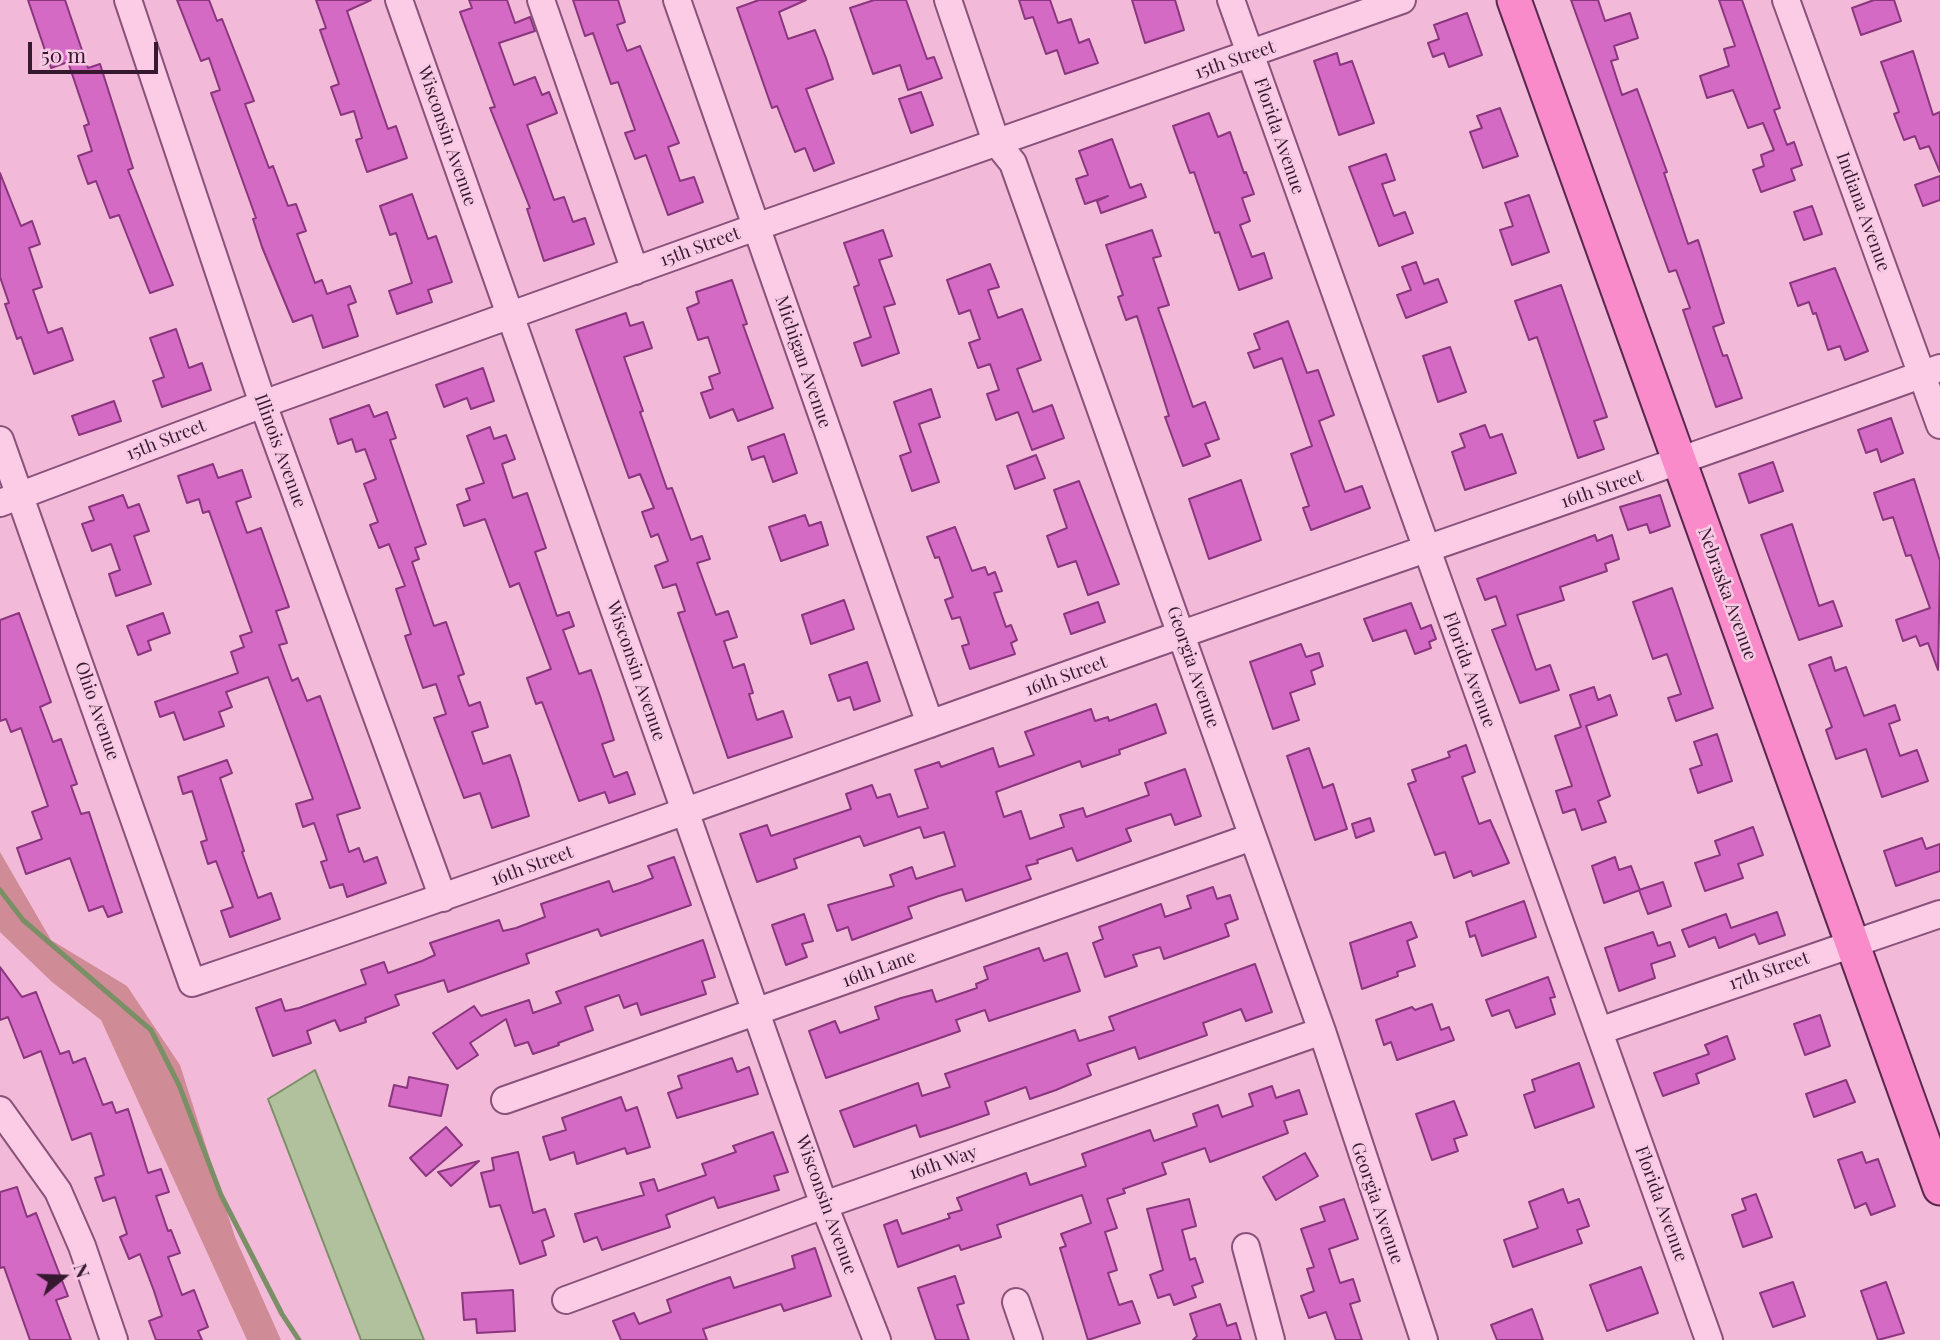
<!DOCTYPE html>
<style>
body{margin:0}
#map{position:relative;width:1940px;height:1340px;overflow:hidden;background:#f2b9d8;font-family:"Playfair Display",serif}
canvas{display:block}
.north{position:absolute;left:28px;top:1242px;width:70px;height:70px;-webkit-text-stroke:5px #f8c9e3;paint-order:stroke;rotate:71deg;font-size:19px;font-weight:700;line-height:28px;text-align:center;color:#361930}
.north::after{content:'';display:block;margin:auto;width:24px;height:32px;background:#361930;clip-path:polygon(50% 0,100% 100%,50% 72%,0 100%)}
.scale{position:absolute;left:28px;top:42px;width:130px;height:32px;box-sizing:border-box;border:4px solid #361930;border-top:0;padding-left:9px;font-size:21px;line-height:24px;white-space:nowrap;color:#361930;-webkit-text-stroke:5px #f8c9e3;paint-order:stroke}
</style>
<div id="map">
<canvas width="1940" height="1340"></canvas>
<div class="north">N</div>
<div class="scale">50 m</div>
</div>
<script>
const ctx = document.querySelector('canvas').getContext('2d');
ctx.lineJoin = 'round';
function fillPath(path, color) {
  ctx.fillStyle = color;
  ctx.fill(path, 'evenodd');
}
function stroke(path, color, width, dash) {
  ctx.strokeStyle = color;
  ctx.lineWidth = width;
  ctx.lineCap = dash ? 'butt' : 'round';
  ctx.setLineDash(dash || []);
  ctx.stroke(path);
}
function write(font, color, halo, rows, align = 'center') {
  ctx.font = font + ' "Playfair Display",serif';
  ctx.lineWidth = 5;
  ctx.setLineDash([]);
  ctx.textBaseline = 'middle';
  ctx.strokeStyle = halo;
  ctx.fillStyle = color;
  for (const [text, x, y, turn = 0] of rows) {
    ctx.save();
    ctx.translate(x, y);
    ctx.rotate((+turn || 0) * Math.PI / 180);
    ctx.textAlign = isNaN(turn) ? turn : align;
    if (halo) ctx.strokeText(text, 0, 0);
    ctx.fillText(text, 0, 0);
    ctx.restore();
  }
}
fillPath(new Path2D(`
 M0 852 51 940 127 986 180 1065 235 1237 281 1340H247L101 1020 52 982 0 932Z`), '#d08c96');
const water = new Path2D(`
 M315 1070 424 1340H361L268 1099Z`);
fillPath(water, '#b1c19e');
stroke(water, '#7a8f65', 2);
stroke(new Path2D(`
 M0 890 23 920 151 1030 179 1085 221 1195 282 1314 299 1340`), '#7a8f65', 5);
const building = new Path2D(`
 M28 0H65L88 68 100 64 133 168 128 170 173 285 150 293 119 215 110 218 96 181 88 184 78 156 92 151 84 126 89 124 68 62 51 68Z
 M177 0H209L217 21 222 19 254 101 245 104 269 168 273 166 288 206 296 204 306 231 297 234 315 283 322 280 327 294 350 286 356 302 348 305 358 336 323 348 312 315 293 322 262 247 253 219 256 218 211 93 220 90 209 58 201 61Z
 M316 0H371L347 11 388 129 396 126 407 158 367 172 356 140 362 138 354 111 341 115 331 87 339 84 320 30 326 28Z
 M469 0H507L515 23 530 17 535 31 499 43 514 85 535 77 542 95 549 92 557 113 527 125 554 200 564 197 573 222 585 218 594 244 544 261 527 209 530 208 490 108 495 107 460 12 472 8Z
 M573 0H618L625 22 617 25 627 51 640 46 679 143 668 147 680 181 694 177 703 202 668 215 646 155 635 159 625 133 635 130 618 82 611 84 593 33 585 36Z
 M759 0H806L779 12 788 39 815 30 826 58 833 79 806 89 834 163 814 171 805 148 795 152 777 106 772 108 737 8Z
 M874 0H906L927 59 934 57 942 78 908 90 900 65 873 74 850 8Z
 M1019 0H1050L1058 23 1071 19 1079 43 1089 39 1098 63 1065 74 1057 50 1046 54 1033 17 1025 19Z
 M1132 0H1175L1184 30 1145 43Z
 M1571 0H1598L1605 21 1630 13 1638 38 1614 46 1618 59 1611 61 1622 95 1637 89 1667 172 1664 173 1688 244 1698 240 1724 323 1713 327 1723 356 1727 355 1742 398 1716 407 1683 310 1690 308 1676 270 1669 272Z
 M1719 0H1742L1780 108 1774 110 1787 145 1794 142 1802 165 1791 169 1795 180 1761 192 1753 170 1764 166 1761 155 1774 150 1763 123 1748 128 1733 90 1707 98 1700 76 1729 66 1724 49 1735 46Z
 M1874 0H1894L1901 21 1861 35 1852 8Z
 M1467 13 1482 55 1449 67 1444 53 1433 57 1428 43 1439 39 1434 25Z
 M1913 51 1933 115 1940 112V172L1929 146 1920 149 1915 136 1904 140 1894 114 1899 112 1881 62Z
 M1337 53 1340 65 1352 61 1374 123 1339 135 1314 61Z
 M921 92 933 125 911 133 899 99Z
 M1500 108 1518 156 1483 168 1470 132 1482 128 1477 116Z
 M1209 113 1218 137 1230 132 1244 173 1246 172 1254 194 1242 198 1250 221 1240 225 1252 257 1264 253 1272 278 1239 290 1219 232 1215 233 1194 172 1190 173 1173 126Z
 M1112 139 1130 188 1141 184 1146 197 1101 213 1097 201 1108 196 1085 204 1076 179 1088 175 1079 151Z
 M1386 154 1395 180 1382 184 1394 216 1405 212 1413 233 1379 246 1349 167Z
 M0 173 21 226 32 221 40 244 29 248 42 287 33 290 48 333 62 328 73 360 34 374 21 337 17 339 5 304 9 303 0 277Z
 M1940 176V200L1923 206 1915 185Z
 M412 194 428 239 436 236 452 282 428 290 432 302 397 314 389 291 412 283 396 233 390 235 380 206Z
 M1529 195 1549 252 1512 265 1500 230 1513 226 1505 203Z
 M1812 206 1822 234 1804 240 1794 212Z
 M883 230 892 256 879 260 895 304 884 307 899 353 862 366 854 343 871 337 854 287 859 285 844 243Z
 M1152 230 1161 256 1153 258 1169 305 1158 308 1193 407 1205 402 1219 439 1205 444 1210 456 1183 466 1165 417 1169 416 1137 316 1126 320 1118 297 1123 295 1106 245Z
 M1416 262 1424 284 1438 279 1447 302 1406 318 1397 295 1411 290 1402 267Z
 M990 264 999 287 988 290 998 318 1022 309 1041 360 1017 369 1033 412 1052 405 1064 438 1032 450 1018 412 996 420 987 394 999 390 990 364 978 368 969 343 980 339 970 310 959 314 947 280Z
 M1835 268 1868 351 1845 360 1840 346 1828 350 1816 313 1813 314 1809 302 1798 306 1790 283Z
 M732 280 747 324 743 325 773 408 738 421 733 409 710 418 701 393 713 389 709 377 720 373 708 337 698 340 687 308 699 303 696 292Z
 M1561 285 1607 417 1594 421 1604 449 1578 458 1537 337 1529 340 1515 301Z
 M626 313 630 326 643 322 652 348 624 357 643 411 640 412 667 489 672 488 691 540 702 536 710 559 697 563 716 615 728 611 737 637 724 641 733 668 744 664 753 693 749 694 757 720 783 711 792 737 728 758 678 613 685 611 676 584 663 588 655 566 668 561 658 534 651 537 642 512 654 508 640 474 629 478 576 330Z
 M1288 321 1307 373 1318 370 1334 415 1319 421 1345 492 1362 486 1370 508 1311 530 1303 508 1309 506 1291 454 1312 446 1282 358 1254 368 1248 353 1260 349 1254 334Z
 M176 329 189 368 202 363 211 390 162 407 153 381 164 377 150 338Z
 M1450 347 1466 392 1438 402 1423 356Z
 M483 368 494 401 471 409 467 398 444 407 436 385Z
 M931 389 940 417 919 424 939 482 912 491 900 456 911 452 894 402Z
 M114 401 121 421 79 435 72 416Z
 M369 405 374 417 387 412 396 438 390 440 426 544 415 548 419 559 412 562 434 626 446 622 464 674 458 676 469 706 480 702 488 727 472 732 483 764 510 755 518 779 529 816 492 828 480 793 464 798 434 718 446 714 436 684 423 688 405 636 411 634 396 589 405 586 389 544 379 548 370 525 378 522 364 484 376 479 365 449 356 452 352 439 338 444 330 419Z
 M1891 418 1903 453 1881 462 1877 449 1866 453 1858 430Z
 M1485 425 1490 438 1502 434 1516 473 1465 490 1452 452 1465 447 1460 434Z
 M490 427 494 439 506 435 515 459 502 464 513 498 527 493 546 548 535 552 557 616 569 612 574 626 563 630 579 674 591 670 600 696 614 740 602 744 614 777 627 772 635 794 609 803 605 792 579 801 542 702 536 704 527 678 551 669 519 583 510 587 485 519 464 526 457 505 470 500 466 489 484 483 467 436Z
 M784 434 797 473 773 482 764 456 752 460 748 447Z
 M1036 455 1045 478 1015 489 1007 466Z
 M1773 462 1783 491 1749 503 1739 474Z
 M213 464 218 478 242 470 251 497 236 502 247 533 261 528 289 607 276 611 287 643 279 645 292 681 298 678 307 701 320 696 360 808 337 815 349 852 359 848 364 862 377 857 386 883 347 897 343 884 330 888 321 862 327 860 314 823 303 827 296 804 313 799 268 677 226 692 232 707 219 712 224 726 184 740 174 712 160 717 155 702 238 673 231 652 244 647 240 636 252 632 209 511 203 513 199 499 187 503 178 476Z
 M1914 479 1940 561 1938 670 1928 643 1920 646 1916 636 1903 641 1896 620 1930 608 1911 555 1906 556 1893 517 1883 520 1874 493Z
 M1241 480 1261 540 1209 559 1189 499Z
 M1079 481 1119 584 1088 595 1076 561 1058 567 1047 536 1067 528 1054 490Z
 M123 495 128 508 139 504 149 531 134 536 151 584 116 596 109 574 120 570 111 544 92 551 82 524 94 520 89 507Z
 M1660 495 1670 526 1650 533 1647 524 1628 530 1620 507Z
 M805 515 809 526 821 522 828 545 781 561 769 527Z
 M1792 524 1819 606 1833 601 1842 626 1799 640 1761 535Z
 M955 527 972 571 985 567 988 575 995 572 1002 591 994 593 1006 627 1011 625 1017 640 1011 643 1015 654 970 669 962 646 969 644 960 617 952 619 945 600 953 597 939 557 935 558 927 537Z
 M1595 535 1597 541 1612 535 1619 559 1605 564 1607 571 1560 587 1564 600 1517 615 1536 670 1550 665 1559 690 1520 703 1492 630 1506 625 1496 596 1485 600 1477 579Z
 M1672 588 1713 708 1676 721 1668 698 1681 694 1667 654 1653 659 1633 602Z
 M844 600 854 629 811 644 802 615Z
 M1098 602 1105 622 1071 634 1064 614Z
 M1411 603 1421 629 1431 625 1436 639 1429 642 1431 648 1415 654 1406 630 1373 641 1364 619Z
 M19 613 51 702 40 707 53 742 61 739 77 784 71 786 81 814 89 812 122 912 108 917 103 906 89 911 70 858 26 874 17 848 42 839 32 812 48 806 21 728 11 732 6 719 0 721V620Z
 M163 613 170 633 148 641 151 650 138 655 127 626Z
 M1301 644 1306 657 1319 653 1323 666 1311 671 1315 684 1290 693 1299 720 1273 729 1250 662Z
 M1831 657 1835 671 1846 667 1864 716 1895 705 1900 720 1889 724 1900 756 1917 750 1928 781 1882 797 1866 749 1836 759 1826 730 1832 727 1809 665Z
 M867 662 880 701 854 710 850 697 838 701 829 675Z
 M1594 687 1598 700 1610 695 1617 715 1586 726 1610 796 1598 801 1606 822 1582 830 1575 809 1563 813 1556 791 1572 786 1555 736 1581 727 1570 695Z
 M1156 704 1166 733 1119 750 1120 754 1082 767 1080 761 996 792 1004 817 1021 811 1030 839 1064 827 1060 815 1083 808 1086 817 1149 795 1145 783 1185 769 1201 816 1175 825 1171 814 1126 829 1131 841 1077 861 1072 848 1037 860 1038 863 1026 866 1031 879 966 901 962 889 939 896 908 907 912 918 852 940 848 927 837 931 828 905 894 886 890 875 912 867 916 879 955 866 944 832 924 838 920 827 864 846 860 836 794 859 797 868 757 882 740 834 767 825 771 836 851 809 846 794 872 785 877 798 890 794 898 817 928 808 915 770 939 762 941 767 993 748 999 767 1034 755 1025 732 1091 709 1095 721 1108 717 1109 721Z
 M1717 734 1732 781 1698 793 1690 769 1702 765 1694 742Z
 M1466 745 1475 772 1462 777 1479 824 1490 820 1509 863 1473 876 1471 871 1454 878 1445 852 1435 855 1408 784 1416 781 1412 770 1450 757 1448 752Z
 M1309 748 1323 788 1333 784 1347 829 1315 840 1287 756Z
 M227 760 232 773 220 778 244 851 242 852 258 898 271 893 280 919 230 937 221 911 233 907 216 861 208 864 201 842 207 840 192 791 183 794 178 777Z
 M1370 818 1374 831 1356 838 1352 824Z
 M1753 827 1763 855 1738 864 1743 878 1705 891 1695 863 1720 855 1715 841Z
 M1922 838 1926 849 1940 844V871L1896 886 1884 851Z
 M674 857 691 905 601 936 598 929 526 954 529 963 448 992 444 980 395 995 399 1005 365 1018 366 1022 340 1031 335 1020 307 1031 311 1043 273 1056 256 1008 281 999 285 1011 299 1008 366 984 361 970 384 962 388 973 422 961 435 955 430 943 499 920 503 931 516 928 545 917 541 904 609 881 613 892 640 883 653 878 648 866Z
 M1615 857 1619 870 1631 866 1640 890 1604 903 1592 866Z
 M1663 882 1671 906 1648 914 1639 890Z
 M1213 887 1217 899 1230 895 1238 919 1225 924 1229 936 1164 959 1160 947 1133 955 1137 966 1105 977 1093 943 1103 939 1099 927 1161 904 1165 917 1191 908 1187 896Z
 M1524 901 1536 937 1482 956 1475 935 1470 937 1466 922Z
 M1777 912 1785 935 1759 944 1755 934 1719 948 1715 937 1689 947 1682 930 1726 914 1731 928Z
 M804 914 813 941 802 944 807 957 786 965 772 925Z
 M1411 922 1417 937 1407 941 1415 966 1397 972 1398 976 1362 989 1350 943Z
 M1653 932 1658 946 1670 942 1675 956 1651 964 1655 978 1619 991 1605 948Z
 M703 940 715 977 702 981 706 994 641 1015 637 1003 624 1008 619 995 585 1007 593 1030 558 1043 559 1045 533 1054 528 1042 515 1046 506 1019 470 1043 478 1055 457 1069 433 1033 474 1006 481 1016 529 1000 533 1013 561 1003 556 992Z
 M1039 948 1044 961 1067 953 1080 991 989 1021 985 1010 956 1020 960 1031 826 1078 809 1031 835 1021 840 1033 879 1019 875 1007 901 998 932 990 936 1002 977 988 976 984 988 979 984 967Z
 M1255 964 1272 1012 1246 1021 1241 1009 1203 1023 1207 1035 1139 1059 1135 1047 1087 1064 1091 1075 1056 1090 1030 1099 1026 1087 985 1102 989 1114 948 1128 920 1137 916 1125 854 1147 840 1111 918 1083 922 1096 950 1087 945 1074 1075 1030 1079 1041 1114 1030 1109 1017Z
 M0 967 22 997 36 992 60 1054 69 1051 73 1063 85 1058 103 1105 112 1102 116 1113 128 1109 148 1173 161 1169 169 1192 156 1196 168 1231 171 1230 180 1253 168 1257 182 1295 194 1290 208 1327 198 1331 202 1340H156L149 1321 162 1316 154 1291 140 1254 129 1259 120 1237 127 1234 115 1197 103 1201 95 1178 104 1175 91 1133 72 1140 41 1051 24 1058 8 1017 0 1020Z
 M1548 977 1555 997 1550 998 1555 1014 1516 1028 1509 1010 1492 1016 1486 1000Z
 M1432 1004 1441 1030 1449 1027 1454 1040 1397 1060 1391 1042 1384 1045 1376 1020 1412 1007 1415 1010Z
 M1820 1015 1830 1046 1805 1055 1794 1024Z
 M1727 1036 1735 1059 1696 1074 1699 1083 1663 1096 1654 1073 1709 1054 1705 1045Z
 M732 1058 737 1072 749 1067 758 1094 677 1118 668 1093 682 1088 678 1076Z
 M1579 1063 1594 1107 1535 1128 1524 1095 1535 1091 1532 1080Z
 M409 1077 448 1085 441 1116 389 1106 394 1085 407 1088Z
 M1846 1080 1855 1102 1814 1117 1806 1094Z
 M1272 1086 1276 1098 1299 1090 1307 1114 1284 1121 1288 1133 1210 1162 1205 1148 1162 1163 1166 1174 1123 1189 1125 1193 1107 1199 1117 1228 1105 1232 1117 1270 1108 1273 1119 1305 1132 1301 1140 1323 1088 1340 1060 1248 1066 1246 1061 1234 1091 1223 1082 1195 997 1225 1001 1237 961 1250 959 1245 898 1267 884 1225 897 1220 902 1234 950 1218 948 1214 962 1210 957 1198 1026 1173 1030 1185 1086 1166 1082 1154 1150 1130 1154 1141 1197 1126 1193 1114 1218 1105 1222 1117 1253 1106 1249 1094Z
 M621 1097 626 1111 637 1107 650 1147 627 1154 625 1148 577 1164 574 1152 550 1160 543 1137 566 1130 562 1118Z
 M1454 1101 1467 1135 1454 1139 1458 1151 1432 1160 1416 1114Z
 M446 1127 462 1145 426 1176 410 1158Z
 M773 1132 788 1172 774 1176 779 1190 718 1208 714 1197 666 1215 670 1227 602 1250 597 1237 584 1242 575 1214 644 1195 640 1183 654 1179 658 1191 706 1175 702 1164 736 1152 733 1146Z
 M518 1152 533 1213 545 1209 554 1236 542 1241 546 1255 520 1264 500 1205 490 1207 481 1173 494 1170 492 1158Z
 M1862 1152 1866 1163 1878 1159 1895 1206 1871 1215 1866 1203 1855 1208 1838 1160Z
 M1305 1153 1318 1176 1276 1200 1263 1177Z
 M479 1161 451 1186 438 1172Z
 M17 1187 27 1217 36 1213 68 1296 56 1300 71 1340H30L4 1267 0 1268V1192Z
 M1563 1189 1568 1203 1579 1199 1589 1226 1577 1230 1582 1243 1513 1267 1504 1240 1538 1228 1529 1202Z
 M1756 1194 1772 1237 1743 1247 1732 1215 1746 1210 1742 1199Z
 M1189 1199 1196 1226 1182 1230 1190 1260 1195 1258 1203 1282 1192 1286 1196 1297 1174 1305 1170 1294 1158 1298 1150 1275 1163 1270 1147 1209Z
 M1344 1199 1358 1239 1329 1249 1340 1283 1353 1279 1360 1301 1350 1304 1362 1340H1336L1326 1312 1309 1318 1301 1296 1314 1291 1307 1269 1314 1267 1301 1229 1325 1221 1320 1207Z
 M815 1248 831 1296 784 1311 781 1304 703 1329 707 1340H621L613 1321 634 1313 639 1324 671 1312 667 1300 707 1285 730 1277 734 1288 795 1268 792 1256Z
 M1641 1267 1658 1313 1607 1331 1590 1285Z
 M955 1276 964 1303 957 1305 969 1340H936L918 1288Z
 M1793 1282 1805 1316 1773 1327 1760 1293Z
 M1886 1282 1904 1333 1878 1340 1861 1291Z
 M513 1290 515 1331 477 1333 476 1319 464 1320 462 1293Z
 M1220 1304 1227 1326 1236 1323 1241 1340H1193L1197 1336 1190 1314Z
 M1532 1309 1543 1340H1497L1491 1325Z`);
fillPath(building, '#d46ac3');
stroke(building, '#8a367e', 2);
const minor = new Path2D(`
 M128 0 263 404 443 898
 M399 0 824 1205 877 1340
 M541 0 635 271
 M677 0 930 724
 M948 0 996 142 1013 163 1322 1031 1424 1340
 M1231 0 1709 1340
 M1786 0 1940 425
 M0 440 192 983C525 871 854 750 1185 633 1436 545 1689 459 1940 368
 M0 503 263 404 756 227 1402 0
 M1599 1031 1940 914
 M505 1100 1252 837
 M0 1110 58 1191 82 1246 114 1340
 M1246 1247 1271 1340
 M566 1300 824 1205 1322 1031
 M1016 1302 1029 1340`);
const major = new Path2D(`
 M1514 0 1940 1188`);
stroke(minor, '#89527a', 30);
stroke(major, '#56284c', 37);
stroke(minor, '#fccce7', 26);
stroke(major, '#fa8bca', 33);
write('18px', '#361930', '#f8c9e3', [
 ["15th Street",1235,60,-19],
 ["Wisconsin Avenue",447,136,71],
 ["Florida Avenue",1279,136,71],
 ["Indiana Avenue",1863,212,70],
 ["15th Street",700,247,-20],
 ["Michigan Avenue",803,362,71],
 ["15th Street",166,440,-21],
 ["Illinois Avenue",280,451,70],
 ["16th Street",1602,489,-19],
 ["Nebraska Avenue",1727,594,70],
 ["Georgia Avenue",1193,667,71],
 ["Florida Avenue",1469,670,70],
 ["Wisconsin Avenue",636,671,71],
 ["16th Street",1066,676,-20],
 ["Ohio Avenue",97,711,71],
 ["16th Street",532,866,-20],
 ["16th Lane",879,969,-20],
 ["17th Street",1769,971,-19],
 ["16th Way",943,1163,-19],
 ["Georgia Avenue",1377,1203,71],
 ["Florida Avenue",1661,1204,70],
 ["Wisconsin Avenue",826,1205,70]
]);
</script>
